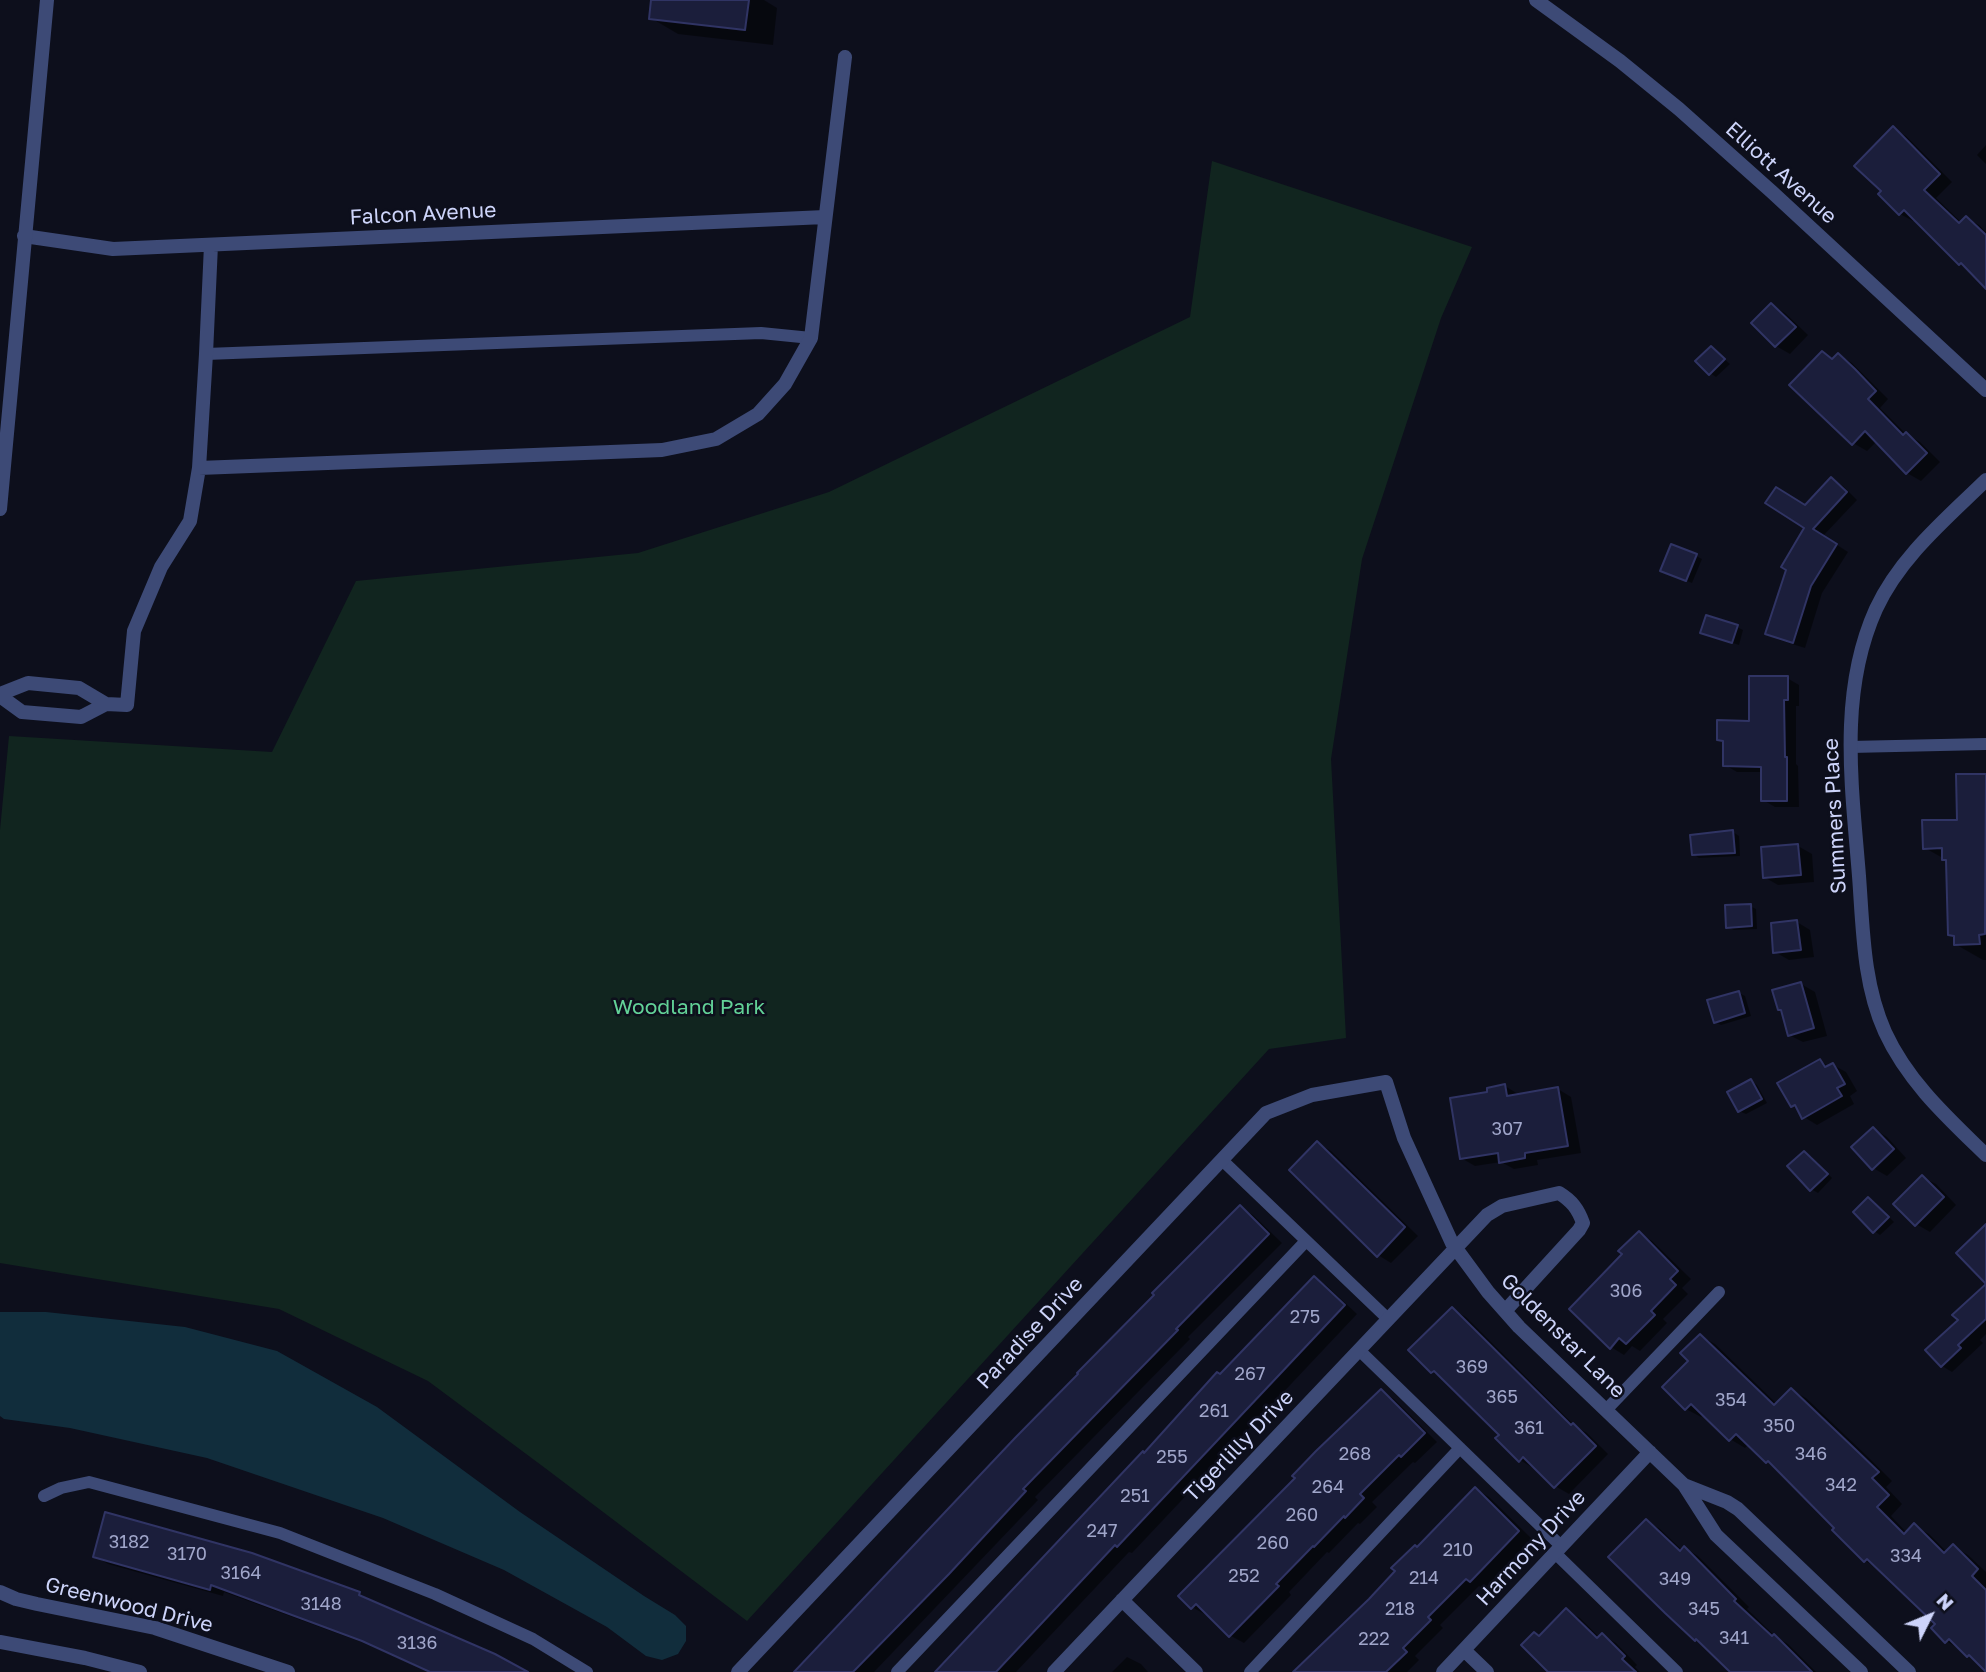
<!DOCTYPE html>
<style>
body{margin:0}
#map{position:relative;width:1986px;height:1672px;overflow:hidden;background:#0d0f1c;font-family:"Golos Text",sans-serif}
canvas{display:block}
.north{position:absolute;left:1895px;top:1581px;width:70px;height:70px;-webkit-text-stroke:5px #0d0f1c;paint-order:stroke;rotate:47deg;font-size:19px;font-weight:700;line-height:28px;text-align:center;color:#cdd4fa}
.north::after{content:'';display:block;margin:auto;width:24px;height:32px;background:#cdd4fa;clip-path:polygon(50% 0,100% 100%,50% 72%,0 100%)}
</style>
<div id="map">
<canvas width="1986" height="1672"></canvas>
<div class="north">N</div>
</div>
<script>
const ctx = document.querySelector('canvas').getContext('2d');
ctx.lineJoin = 'round';
function fillPath(path, color) {
  ctx.fillStyle = color;
  ctx.fill(path, 'evenodd');
}
function stroke(path, color, width, dash) {
  ctx.strokeStyle = color;
  ctx.lineWidth = width;
  ctx.lineCap = dash ? 'butt' : 'round';
  ctx.setLineDash(dash || []);
  ctx.stroke(path);
}
function write(font, color, halo, rows, align = 'center') {
  ctx.font = font + ' "Golos Text",sans-serif';
  ctx.lineWidth = 5;
  ctx.setLineDash([]);
  ctx.textBaseline = 'middle';
  ctx.strokeStyle = halo;
  ctx.fillStyle = color;
  for (const [text, x, y, turn = 0] of rows) {
    ctx.save();
    ctx.translate(x, y);
    ctx.rotate((+turn || 0) * Math.PI / 180);
    ctx.textAlign = isNaN(turn) ? turn : align;
    if (halo) ctx.strokeText(text, 0, 0);
    ctx.fillText(text, 0, 0);
    ctx.restore();
  }
}
fillPath(new Path2D(`
 M1212 161 1472 247 1441 318 1362 559 1331 759 1346 1038 1269 1049 747 1621 545 1468 428 1381 279 1309 0 1263V830L9 736 272 752 356 581 638 553 829 492 1190 317Z`), '#11251f');
fillPath(new Path2D(`
 M0 1312H46L185 1327 277 1351 377 1407 520 1512 644 1596 675 1615 686 1626V1641L678 1654 662 1660 646 1656 607 1627 504 1570 383 1518 207 1458 70 1428 4 1419 0 1416Z`), '#112d3c');
fillPath(new Path2D(`
 M653 0H764L777 8 773 45 678 34 651 18Z
 M1893 129 1906 136 1952 182 1936 198 1962 223 1966 218 1979 225 1986 232V286L1968 269 1960 264 1916 219 1913 221 1900 214Z
 M1986 145V164L1977 155Z
 M1772 305 1785 313 1808 335 1790 354 1776 346 1754 323Z
 M1711 348 1730 364 1716 377 1710 373Z
 M1823 353 1834 359 1839 355 1852 363 1888 399 1880 408 1906 434 1920 442 1940 462 1921 481 1907 473 1877 441 1867 451 1853 443Z
 M1831 479 1843 486 1857 500 1823 536 1848 552 1822 593 1805 648 1779 640 1767 633 1807 528 1806 507Z
 M1696 556 1702 559 1692 583 1668 573Z
 M1737 627 1743 630 1739 645 1709 635Z
 M1787 678 1799 685V706H1796V764L1798 766 1799 807H1775L1763 800V772H1737L1725 765V743L1719 739 1751 723Z
 M1985 775 1986 960H1983L1955 944V938L1950 934 1948 861 1925 848 1959 821Z
 M1733 832 1739 836 1740 856 1699 858 1693 854Z
 M1798 846 1812 854 1814 882 1778 885 1764 877Z
 M1750 906 1756 909 1757 929 1734 930 1728 927Z
 M1797 922 1810 930 1814 957 1789 960 1775 952Z
 M1801 984 1815 992 1827 1036 1803 1042 1789 1035 1783 1011 1779 1009Z
 M1739 993 1745 996 1751 1016 1721 1025 1715 1022Z
 M1820 1061 1830 1067 1833 1065 1846 1072 1857 1091 1850 1096 1854 1104 1817 1125 1804 1117 1800 1110 1792 1106Z
 M1751 1081 1757 1085 1767 1103 1746 1114 1739 1111Z
 M1505 1086 1518 1094 1558 1089 1571 1097 1581 1153 1537 1160 1538 1165 1514 1169 1501 1162 1475 1166 1461 1158 1489 1094Z
 M1874 1129 1887 1137 1906 1158 1887 1176 1873 1168Z
 M1318 1143 1331 1151 1418 1236 1391 1263 1378 1255Z
 M1805 1153 1811 1156 1832 1178 1818 1193 1811 1189Z
 M1922 1177 1936 1184 1956 1205 1930 1232 1916 1224Z
 M1868 1199 1875 1203 1894 1222 1880 1235 1874 1231Z
 M1240 1207 1253 1215 1282 1243 1188 1337 1190 1339 1035 1497 1038 1500 874 1672H796Z
 M1639 1233 1652 1241 1691 1279 1682 1288 1688 1294 1663 1319 1667 1323 1640 1351 1632 1346 1624 1355 1611 1347 1624 1254Z
 M1314 1278 1327 1286 1357 1314 1132 1553 1129 1552 1016 1672H938L1218 1374 1220 1376Z
 M1452 1309 1466 1317 1575 1426 1587 1433 1608 1454 1569 1494 1555 1486 1535 1466 1533 1468 1520 1460 1501 1435 1446 1380 1432 1372Z
 M1986 1315V1334L1980 1340 1983 1343 1952 1372 1942 1366 1927 1350Z
 M1700 1336 1715 1344 1777 1404 1791 1390 1806 1398 1869 1458 1892 1481 1886 1487 1902 1504 1891 1516 1907 1533 1914 1526 1929 1534 1947 1552 1953 1546 1968 1555 1986 1572V1670L1963 1648 1961 1650 1946 1641 1937 1624 1880 1569 1865 1561 1834 1530 1837 1528 1779 1469 1767 1462 1749 1444 1745 1448 1730 1439 1704 1414 1701 1417 1686 1409 1664 1387 1690 1361Z
 M1381 1391 1394 1399 1437 1442 1415 1463 1413 1462 1372 1502 1377 1507 1360 1524 1358 1523 1329 1553 1327 1552 1289 1592 1291 1595 1244 1643 1231 1636 1208 1613 1206 1615 1192 1607Z
 M1476 1489 1489 1497 1532 1539 1484 1589 1479 1586 1440 1625 1443 1628 1415 1656 1419 1660 1407 1672H1292L1301 1663 1303 1664 1370 1600Z
 M1646 1521 1660 1529 1683 1551 1685 1548 1698 1556 1749 1607 1747 1609 1776 1637 1788 1644 1816 1672H1731Z
 M95 1556 359 1594 524 1672H430L361 1642 224 1592 223 1596 108 1564Z
 M1567 1611 1580 1618 1600 1638 1602 1635 1616 1643 1637 1665 1635 1667 1640 1672H1551L1541 1638Z
 M1127 1657 1141 1664 1148 1672H1112Z`), '#0007');
const building = new Path2D(`
 M651 0H749L745 30 649 19Z
 M1893 126 1940 174 1924 190 1959 223 1966 216 1986 235V289L1961 263 1959 265 1904 210 1899 215 1878 194 1881 191 1854 166Z
 M1771 303 1796 327 1775 347 1751 323Z
 M1711 346 1725 359 1709 375 1695 361Z
 M1822 351 1832 359 1838 353 1855 369 1876 391 1868 399 1903 435 1906 432 1927 453 1906 474 1865 431 1852 445 1789 385Z
 M1831 477 1847 492 1813 529 1837 544 1811 586 1793 643 1765 634 1786 570 1781 567 1804 528 1765 503 1776 487 1805 505Z
 M1671 544 1697 554 1686 581 1660 571Z
 M1706 615 1738 625 1732 643 1700 633Z
 M1749 676H1788V700H1784L1785 757H1787V801H1761V767L1723 766V741L1717 740V720L1749 721Z
 M1956 774H1986L1985 934 1979 935 1980 944 1954 945V936L1948 935 1946 860H1942V848L1923 849 1922 820H1957Z
 M1733 830 1735 853 1692 855 1690 835Z
 M1798 844 1801 875 1763 878 1761 847Z
 M1751 904 1752 926 1726 928 1725 905Z
 M1797 920 1801 950 1773 953 1771 923Z
 M1801 982 1814 1028 1788 1036 1781 1010H1778L1772 990Z
 M1739 991 1745 1013 1714 1023 1707 1000Z
 M1820 1059 1825 1067 1833 1063 1845 1084 1837 1088 1842 1096 1802 1119 1795 1105 1791 1107 1777 1083Z
 M1751 1079 1762 1099 1738 1112 1727 1092Z
 M1505 1084 1507 1096 1558 1087 1568 1146 1525 1153V1158L1499 1163 1498 1153 1460 1159 1450 1098 1487 1092V1088Z
 M1873 1127 1894 1149 1872 1170 1851 1147Z
 M1317 1141 1405 1227 1377 1257 1289 1170Z
 M1804 1151 1828 1174 1810 1191 1787 1166Z
 M1922 1175 1944 1197 1915 1226 1893 1204Z
 M1868 1197 1889 1217 1873 1233 1853 1212Z
 M1240 1205 1269 1234 1176 1329 1178 1330 1023 1489 1026 1491 949 1574 853 1672H794L1015 1438 1078 1374 1077 1373 1154 1295 1152 1293Z
 M1986 1224V1319L1958 1345 1961 1348 1941 1367 1925 1350 1958 1320 1952 1315 1986 1284 1956 1253Z
 M1639 1231 1678 1271 1670 1279 1676 1285 1651 1311 1655 1315 1626 1344 1619 1338 1610 1349 1569 1309 1622 1254 1618 1251Z
 M1314 1276 1345 1305 1117 1547 1115 1545 996 1672H935L1143 1451 1144 1453 1217 1372 1220 1374Z
 M1452 1307 1571 1425 1573 1423 1596 1446 1554 1488 1523 1457 1519 1462 1495 1438 1499 1435 1434 1371 1431 1373 1408 1350Z
 M1700 1334 1774 1405 1791 1388 1854 1448 1879 1472 1872 1478 1889 1495 1877 1507 1904 1534 1914 1523 1944 1553 1953 1544 1978 1569 1972 1576 1986 1590V1672L1969 1655 1967 1657 1949 1639 1945 1643 1931 1628 1935 1624 1867 1559 1864 1562 1832 1530 1834 1528 1768 1461 1766 1463 1736 1434 1729 1441 1691 1404 1685 1410 1662 1387 1688 1361 1680 1353Z
 M1381 1389 1425 1433 1401 1457 1399 1455 1360 1494 1364 1498 1345 1518 1344 1516 1314 1547 1313 1546 1276 1584 1279 1586 1229 1637 1196 1604 1191 1609 1178 1596 1295 1478 1292 1476 1316 1451Z
 M1475 1487 1519 1531 1470 1582 1466 1579 1428 1617 1431 1620 1403 1648 1407 1652 1386 1672H1293L1369 1599 1395 1571 1391 1568 1415 1545 1417 1547Z
 M105 1512 252 1553 360 1592 359 1595 495 1654 528 1672H430L362 1641 211 1585 210 1590 93 1557Z
 M1646 1519 1680 1551 1684 1546 1736 1599 1734 1601 1772 1636 1774 1634 1812 1672H1730L1696 1639 1695 1641 1665 1613 1608 1557Z
 M1566 1608 1597 1638 1602 1633 1625 1656 1622 1659 1636 1672H1548L1521 1645 1534 1632 1539 1636Z`);
fillPath(building, '#1b1e3b');
stroke(building, '#303464', 2);
stroke(new Path2D(`
 M206 354 761 333 811 338
 M1850 747 1986 744
 M1222 1160 1388 1319
 M1359 1350 1561 1546
 M1606 1410 1719 1292
 M44 1496 61 1488 89 1482 280 1533 435 1594 533 1639 587 1672
 M1555 1553 1677 1672
 M897 1672 1306 1241
 M1250 1672 1460 1448`), '#3d4a76', 12);
stroke(new Path2D(`
 M24 236 113 249 825 217
 M199 468 662 450 716 439 758 414 785 384 811 338 845 57
 M1986 480C1946 519 1900 557 1876 609 1838 693 1852 787 1859 876 1863 929 1863 983 1885 1032 1908 1082 1948 1118 1986 1155
 M0 694 28 683 79 688 106 704 127 705 134 631 161 567 190 521 199 468 206 354 211 245
 M0 696 22 712 81 717 106 704
 M1684 1485 1727 1502 1738 1509 1909 1672
 M1122 1600 1196 1672
 M1464 1650 1487 1672
 M738 1672 1266 1113 1312 1095 1386 1082 1404 1138 1452 1243 1488 1292 1519 1327 1684 1485 1716 1535 1861 1672
 M1054 1672 1487 1215 1502 1206 1559 1193C1572 1201 1578 1209 1583 1223L1579 1230 1505 1311
 M1443 1672 1650 1452`), '#3d4a76', 14);
stroke(new Path2D(`
 M1536 0 1620 61 1679 109 1772 192 1986 390
 M0 509 47 0
 M0 1592 16 1599 37 1604 155 1628 288 1672
 M0 1642 85 1658 140 1672`), '#3d4a76', 14);
write('18px', '#a0a6ca', null, [
 ["307",1507,1129],
 ["306",1626,1291],
 ["275",1305,1317],
 ["369",1472,1367],
 ["267",1250,1374],
 ["365",1502,1397],
 ["354",1731,1400],
 ["261",1214,1411],
 ["350",1779,1426],
 ["361",1529,1428],
 ["268",1355,1454],
 ["346",1811,1454],
 ["255",1172,1457],
 ["342",1841,1485],
 ["264",1328,1487],
 ["251",1135,1496],
 ["260",1302,1515],
 ["247",1102,1531],
 ["3182",129,1542],
 ["260",1273,1543],
 ["210",1458,1550],
 ["3170",187,1554],
 ["334",1906,1556],
 ["3164",241,1573],
 ["252",1244,1576],
 ["214",1424,1578],
 ["349",1675,1579],
 ["3148",321,1604],
 ["218",1400,1609],
 ["345",1704,1609],
 ["341",1734,1638],
 ["222",1374,1639],
 ["3136",417,1643]
]);
write('21px', '#cdd4fa', '#0d0f1c', [
 ["Elliott Avenue",1781,173,42],
 ["Falcon Avenue",423,214,-3],
 ["Summers Place",1835,816,-93],
 ["Paradise Drive",1030,1333,-47],
 ["Goldenstar Lane",1563,1336,45],
 ["Tigerlilly Drive",1239,1446,-46],
 ["Harmony Drive",1531,1548,-47],
 ["Greenwood Drive",129,1605,14]
]);
write('21px', '#62d197', '#0d0f1c', [
 ["Woodland Park",689,1007]
]);
</script>
